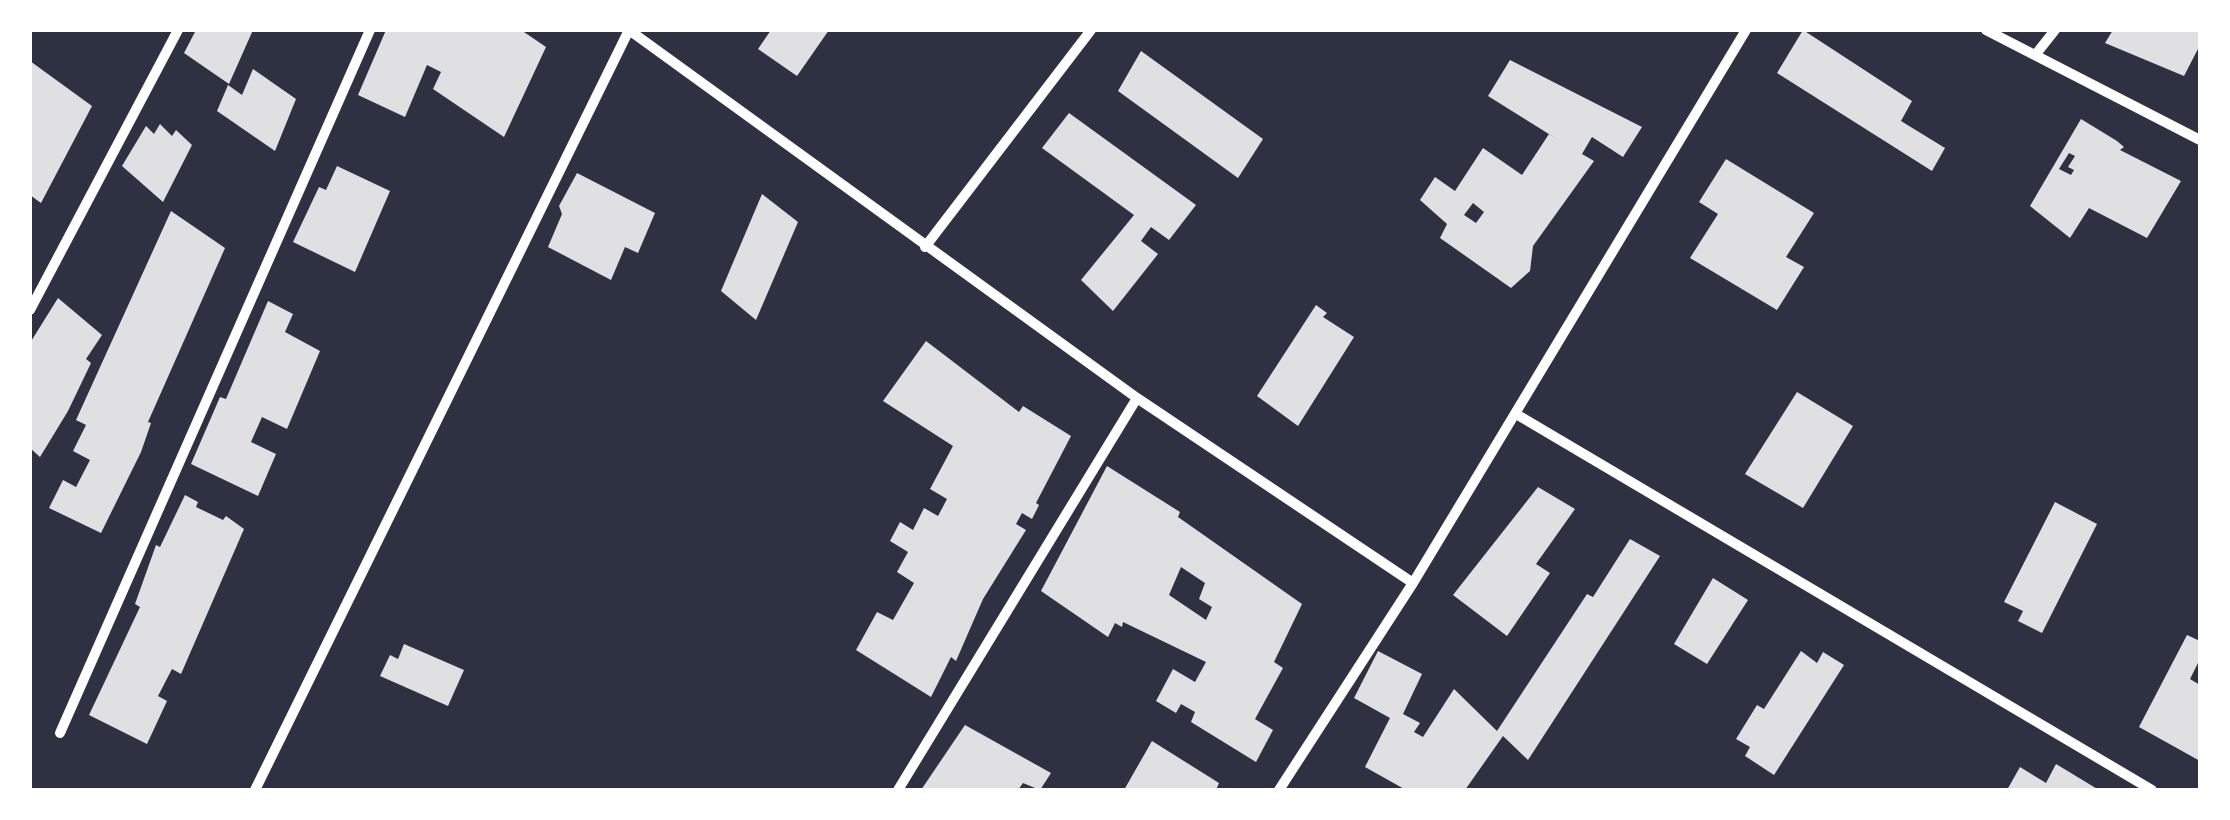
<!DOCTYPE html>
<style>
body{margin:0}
#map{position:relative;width:2230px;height:820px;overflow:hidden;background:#2d3142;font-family:Jost,sans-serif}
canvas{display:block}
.frame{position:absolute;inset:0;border:32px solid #fff;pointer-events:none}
</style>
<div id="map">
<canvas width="2230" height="820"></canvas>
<div class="frame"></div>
</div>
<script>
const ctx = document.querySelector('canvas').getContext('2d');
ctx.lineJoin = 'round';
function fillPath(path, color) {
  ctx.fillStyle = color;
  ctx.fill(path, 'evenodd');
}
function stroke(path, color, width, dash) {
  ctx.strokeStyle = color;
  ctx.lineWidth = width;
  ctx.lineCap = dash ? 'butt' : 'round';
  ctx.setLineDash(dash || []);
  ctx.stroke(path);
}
fillPath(new Path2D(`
 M196 30H253L229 84 184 53Z
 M386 30H521L546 47 504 137 433 89 441 72 427 65 405 117 358 95Z
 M771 30H829L797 76 758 49Z
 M1803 30 1912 101 1901 121 1945 148 1932 171 1777 73Z
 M2113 30H2200V45L2184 76 2105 43Z
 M1141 51 1263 139 1238 178 1118 91Z
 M1510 60 1642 127 1623 157 1592 137 1582 154 1594 161 1533 246 1530 271 1511 288 1440 238 1447 224 1420 200 1435 177 1455 191 1483 148 1522 175 1549 134 1560 141 1488 96ZM1473 203 1484 212 1476 223 1464 215Z
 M30 61 92 106 41 203 30 195Z
 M253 69 296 99 275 151 217 111 228 85 242 95Z
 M1069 113 1196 205 1169 240 1151 227 1141 241 1158 254 1113 311 1081 280 1134 215 1042 148Z
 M2081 119 2117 141 2124 147 2120 150 2181 181 2147 238 2089 208 2070 238 2030 206ZM2069 153 2075 156 2068 167 2074 170 2071 175 2059 169Z
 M160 124 172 136 176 130 192 145 163 202 122 166 146 126 154 134Z
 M1726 159 1814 213 1786 257 1804 267 1777 310 1690 258 1718 214 1699 202Z
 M337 166 390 191 355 272 293 242 319 187 326 190Z
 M577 173 655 213 638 253 625 247 611 280 548 247 562 214 559 206Z
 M762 194 798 222 756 320 721 291Z
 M171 211 225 248 148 422 151 423 141 452 101 533 49 508 63 480 76 487 90 460 73 451 86 425 76 420Z
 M58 298 102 335 86 359 91 363 68 411 40 457 30 448V343Z
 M268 301 293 314 285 332 320 351 287 429 262 417 251 442 276 454 258 496 191 464 220 397 226 399Z
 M1316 305 1327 313 1323 317 1354 337 1298 426 1257 396Z
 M926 341 1019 412 1023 406 1071 436 1036 503 1039 505 1032 519 1022 513 1016 524 1026 530 983 599 956 661 951 657 931 697 856 650 877 612 893 620 914 583 897 572 908 552 890 541 900 522 913 530 924 508 938 516 947 499 930 489 953 446 883 401Z
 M1797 392 1853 426 1803 508 1745 474Z
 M1107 466 1180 512 1178 517 1302 604 1274 662 1283 668 1255 719 1273 730 1256 762 1191 722 1195 712 1181 704 1176 713 1156 701 1173 669 1195 682 1206 662 1123 622 1122 627 1115 623 1108 637 1041 591ZM1181 567 1205 583 1199 599 1212 607 1206 620 1169 595Z
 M1538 487 1575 509 1536 564 1550 573 1507 636 1453 595Z
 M185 495 198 502 196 507 223 520 226 516 244 529 181 674 172 669 158 696 167 701 147 744 89 715 140 607 135 604 156 545 160 547Z
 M2055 502 2097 524 2042 633 2018 621 2023 611 2004 602Z
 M1630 539 1660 556 1528 760 1503 736 1465 790H1406L1365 767 1390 718 1354 698 1378 651 1422 674 1403 714 1420 723 1414 732 1423 737 1454 689 1497 731 1587 594 1593 597Z
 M1713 578 1748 600 1707 664 1674 644Z
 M2187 635 2200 641V659L2190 679 2200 685V761L2139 727Z
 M404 644 464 670 448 706 380 676 390 655 398 659Z
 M1801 651 1817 663 1823 652 1844 665 1774 775 1745 756 1750 747 1736 739 1757 705 1764 709Z
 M965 725 1051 773 1040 790 1023 783 1018 790H921Z
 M1152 741 1219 783 1216 790H1124Z
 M2056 764 2099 790H2007L2020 767 2046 783Z`), '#e0e0e3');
stroke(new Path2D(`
 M629 30 1137 398 1413 583
 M1986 30 2200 140
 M2036 54 2055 30
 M925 247 1091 30
 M30 310 178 30
 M1516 414 2152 790
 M60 733 370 30
 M255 790 629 30
 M898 790 1137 398
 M1279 790 1413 583 1746 30`), '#fff', 10);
</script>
